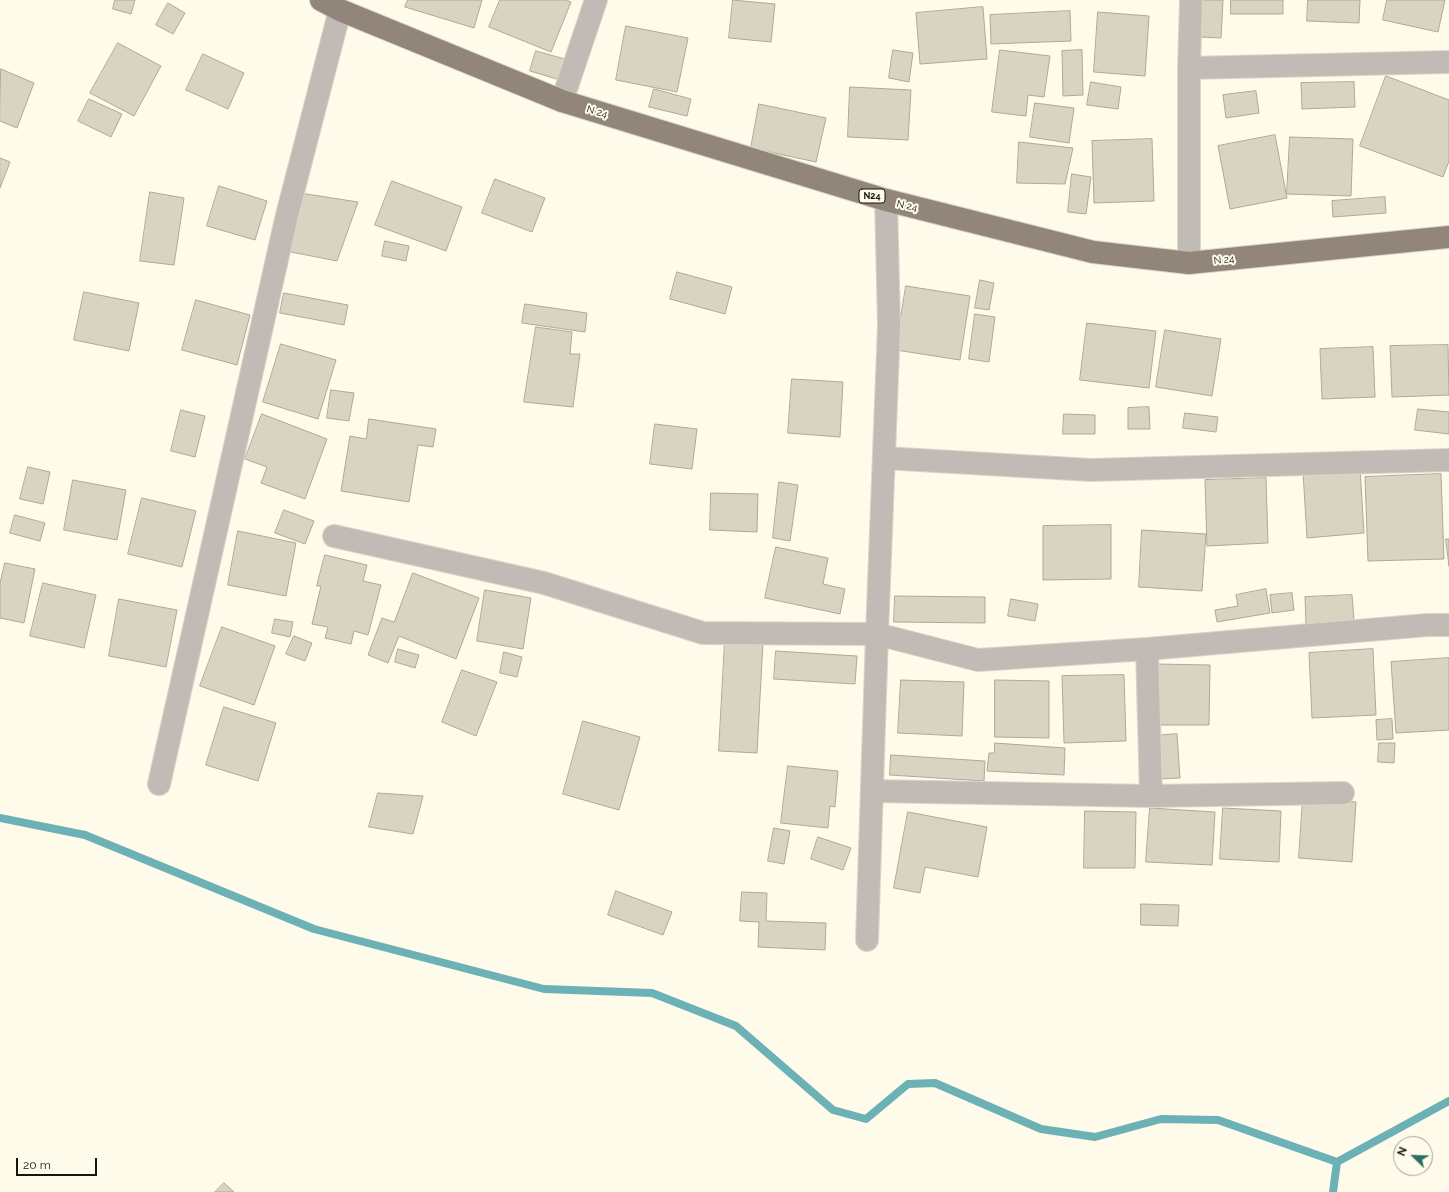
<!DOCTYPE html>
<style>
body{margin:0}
#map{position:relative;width:1449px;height:1192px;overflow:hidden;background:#fffbeb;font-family:Raleway,sans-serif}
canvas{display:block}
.north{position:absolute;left:1393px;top:1136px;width:40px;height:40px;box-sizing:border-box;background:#fffbeb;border:1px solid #a29f93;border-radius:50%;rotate:293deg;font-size:11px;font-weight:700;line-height:16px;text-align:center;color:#16150e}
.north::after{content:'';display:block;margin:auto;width:14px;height:18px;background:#2a7064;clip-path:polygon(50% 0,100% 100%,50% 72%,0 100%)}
.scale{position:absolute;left:16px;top:1158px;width:81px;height:18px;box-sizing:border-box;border:2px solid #16150e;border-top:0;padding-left:5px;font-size:12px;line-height:14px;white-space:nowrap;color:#16150e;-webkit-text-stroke:3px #fffbeb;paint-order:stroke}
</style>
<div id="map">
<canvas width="1449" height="1192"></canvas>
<div class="north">N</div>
<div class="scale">20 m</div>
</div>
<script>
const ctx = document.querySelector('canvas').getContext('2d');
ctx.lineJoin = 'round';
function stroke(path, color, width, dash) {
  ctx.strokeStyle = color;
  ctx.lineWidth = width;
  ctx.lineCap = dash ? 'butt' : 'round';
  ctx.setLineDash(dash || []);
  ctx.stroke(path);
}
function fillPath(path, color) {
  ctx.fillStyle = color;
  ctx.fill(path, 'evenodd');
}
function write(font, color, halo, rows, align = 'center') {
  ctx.font = font + ' Raleway,sans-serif';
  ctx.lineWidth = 4;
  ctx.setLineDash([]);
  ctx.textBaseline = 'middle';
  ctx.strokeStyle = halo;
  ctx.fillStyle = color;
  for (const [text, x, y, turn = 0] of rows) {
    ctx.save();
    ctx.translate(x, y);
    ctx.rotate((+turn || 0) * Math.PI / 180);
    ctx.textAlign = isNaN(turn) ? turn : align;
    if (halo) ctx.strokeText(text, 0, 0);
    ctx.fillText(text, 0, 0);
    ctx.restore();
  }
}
stroke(new Path2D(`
 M0 818 85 835 314 929 544 989 652 993 736 1026 833 1110 866 1119 908 1084 935 1083 1041 1129 1095 1137 1161 1119 1218 1120 1337 1162 1449 1101
 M1333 1192 1337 1162`), '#6bb1b5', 8);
const building = new Path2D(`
 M115 0H135L131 14 113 9Z
 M408 0H482L474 28 405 7Z
 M500 0H566L571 2 551 52 489 27Z
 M733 0 775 4 771 42 729 38Z
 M1202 0H1223L1221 38 1200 37Z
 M1231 0H1283V14H1231Z
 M1308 0H1360L1359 23 1307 21Z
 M1387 0H1445L1438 32 1383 20Z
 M168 3 185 13 173 34 156 25Z
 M983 7 987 59 920 64 916 13Z
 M1070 11 1071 41 991 44 990 15Z
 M1098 12 1149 16 1145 76 1094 72Z
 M626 26 688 38 677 92 616 80Z
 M118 43 161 66 134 116 90 93Z
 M893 50 913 53 909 82 889 78Z
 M1000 50 1050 56 1044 97 1028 95 1026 116 992 112Z
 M1082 50 1083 95 1063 96 1062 51Z
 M536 51 565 59 560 80 530 71Z
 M203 54 244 73 228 109 186 90Z
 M1 69 34 83 17 128 0 121Z
 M1386 76 1449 100V161L1443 177 1360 146Z
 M1091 82 1121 87 1118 109 1087 105Z
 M1354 82 1355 107 1302 109 1301 83Z
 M850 87 911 90 908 140 848 137Z
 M654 89 691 99 687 116 649 107Z
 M1256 91 1259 113 1226 118 1223 95Z
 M89 99 122 114 111 137 78 121Z
 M1035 103 1074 108 1069 143 1030 137Z
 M759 104 826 118 816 162 751 148Z
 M1275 135 1287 198 1230 209 1218 146Z
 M1290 137 1353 139 1351 196 1287 194Z
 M1152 139 1154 201 1094 203 1092 141Z
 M1019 142 1073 148 1065 184 1017 183Z
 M0 158 10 162 0 188Z
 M1072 174 1091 177 1086 214 1068 212Z
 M495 179 545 198 532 232 482 213Z
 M392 181 462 207 446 251 375 225Z
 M219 186 267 201 255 240 207 226Z
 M150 192 184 198 174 265 140 261Z
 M300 193 358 202 337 261 286 251Z
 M1385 197 1386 213 1333 217 1332 201Z
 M385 241 409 246 406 261 382 256Z
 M677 272 732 287 725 314 670 299Z
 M980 280 994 283 989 310 975 308Z
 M906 286 970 296 960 360 896 350Z
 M84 292 139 303 129 351 74 340Z
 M284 293 348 305 344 325 280 313Z
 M196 300 250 315 237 365 182 350Z
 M525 304 587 313 585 332 522 323Z
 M975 314 995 317 989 362 969 359Z
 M1087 323 1156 331 1149 388 1080 380Z
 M536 327 572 332 570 354H580L573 407 524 402Z
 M1165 330 1221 339 1212 396 1156 387Z
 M281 344 336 360 318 419 263 402Z
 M1448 345 1449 395 1392 397 1390 346Z
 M1373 347 1375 397 1322 399 1320 349Z
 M792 379 843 382 840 437 788 433Z
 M331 390 354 393 349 421 327 418Z
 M1149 407 1150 429H1128V408Z
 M1418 409 1449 412V434L1415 430Z
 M181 410 205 416 195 457 171 451Z
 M1185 413 1218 417 1216 432 1183 428Z
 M262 414 327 439 305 499 261 483 267 467 245 459Z
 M1064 414 1095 415V434H1063Z
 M369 419 436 429 433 447 418 445 409 502 341 491 350 436 366 439Z
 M655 424 697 429 692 469 650 464Z
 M28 467 50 472 43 504 20 499Z
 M1360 468 1364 533 1307 538 1303 472Z
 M1441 474 1444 559 1368 561 1365 477Z
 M1266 478 1268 543 1207 546 1205 480Z
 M73 480 126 490 117 540 64 530Z
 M779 482 798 485 790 541 773 538Z
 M711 493 758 494 757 532 710 530Z
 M142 498 196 511 182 567 128 554Z
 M284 510 314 521 305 544 275 533Z
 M15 515 45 523 40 541 10 533Z
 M1111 525V579L1043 580V526Z
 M1142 530 1206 534 1202 591 1139 587Z
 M238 531 296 543 286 596 228 585Z
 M1446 539H1449V566Z
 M776 547 828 558 823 584 845 589 840 614 765 598Z
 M325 555 367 565 363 581 381 585 368 635 354 631 351 644 325 638 328 627 312 624 321 586H317Z
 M5 563 35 569 24 623 0 618V584Z
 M413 573 479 598 456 659 399 636 388 663 368 655 382 618 394 622Z
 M43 583 96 595 84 648 30 636Z
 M1266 589 1270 613 1217 622 1215 610 1238 606 1236 595Z
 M485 590 531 598 523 649 477 641Z
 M1292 593 1294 610 1272 613 1270 595Z
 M1352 595 1354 621 1306 624 1305 597Z
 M895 596 985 597V623L894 622Z
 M119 599 177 610 166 667 109 656Z
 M1011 599 1038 604 1035 621 1008 616Z
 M275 619 293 622 290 637 272 633Z
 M222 627 275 646 254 705 200 686Z
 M294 636 312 643 305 661 286 654Z
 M725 640 763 642 757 753 719 751Z
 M398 649 419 655 415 668 395 662Z
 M1373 649 1376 715 1312 718 1309 653Z
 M776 651 857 656 855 684 774 679Z
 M504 652 522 657 517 677 500 673Z
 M1449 658V730L1396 733 1391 662Z
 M1156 664 1210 665 1209 725H1155Z
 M462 670 497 682 476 736 442 722Z
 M1124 675 1126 741 1064 743 1062 676Z
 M901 680 964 682 962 736 898 733Z
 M995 680 1049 681V738L995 737Z
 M224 707 276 723 258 781 206 765Z
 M1392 719 1393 739 1377 740 1376 720Z
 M583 721 640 737 619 810 563 794Z
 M1177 734 1180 778 1157 779 1154 736Z
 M995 743 1065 748 1064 775 987 771 989 753H994Z
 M1379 743H1395L1394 763 1378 762Z
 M891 755 985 761 984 781 890 775Z
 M788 766 838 771 835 807 830 806 828 828 781 823Z
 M378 793 423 796 413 834 369 827Z
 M1303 798 1356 802 1352 862 1299 858Z
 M1150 808 1215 812 1212 865 1146 862Z
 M1223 808 1281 811 1279 862 1220 859Z
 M1085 811 1136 812 1135 868H1084Z
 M908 812 987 827 978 877 925 867 920 893 894 888Z
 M774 828 790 831 784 864 768 861Z
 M818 837 851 848 843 870 811 859Z
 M616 891 672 912 663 935 608 915Z
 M742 892 767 893 766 921 826 923 825 950 758 947 759 922 740 921Z
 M1141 904 1179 905 1178 926 1141 925Z
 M224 1183 234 1192H215Z`);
fillPath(building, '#d8d4c1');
stroke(building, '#ada997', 1);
const street = new Path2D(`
 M1189 68 1449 62
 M562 101 596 0
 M1189 263V68L1191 0
 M884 458 1091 470 1449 460
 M334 536 544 583 703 633 877 634 978 660 1147 649 1427 625H1449
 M1147 649 1151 796
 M159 784 287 215 340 10
 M872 791 1151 796 1343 793
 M867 940 877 634 889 325 886 200`);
const primary = new Path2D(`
 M321 0 340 10 562 101 886 200 1093 252 1189 263 1449 237`);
stroke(street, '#dad6c8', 24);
stroke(primary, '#dad6c8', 24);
stroke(street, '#c2bbb5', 22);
stroke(primary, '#92867b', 22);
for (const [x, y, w] of [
 [872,196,26]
]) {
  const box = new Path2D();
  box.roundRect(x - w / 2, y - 7, w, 14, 3);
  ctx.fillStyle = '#fffbeb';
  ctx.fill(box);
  stroke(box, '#16150e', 1);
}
write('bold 9px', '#16150e', null, [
 ["N24",872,196]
]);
write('10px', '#16150e', '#fffbeb', [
 ["N 24",597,112,17],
 ["N 24",907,206,14],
 ["N 24",1224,260,-6]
]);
</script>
